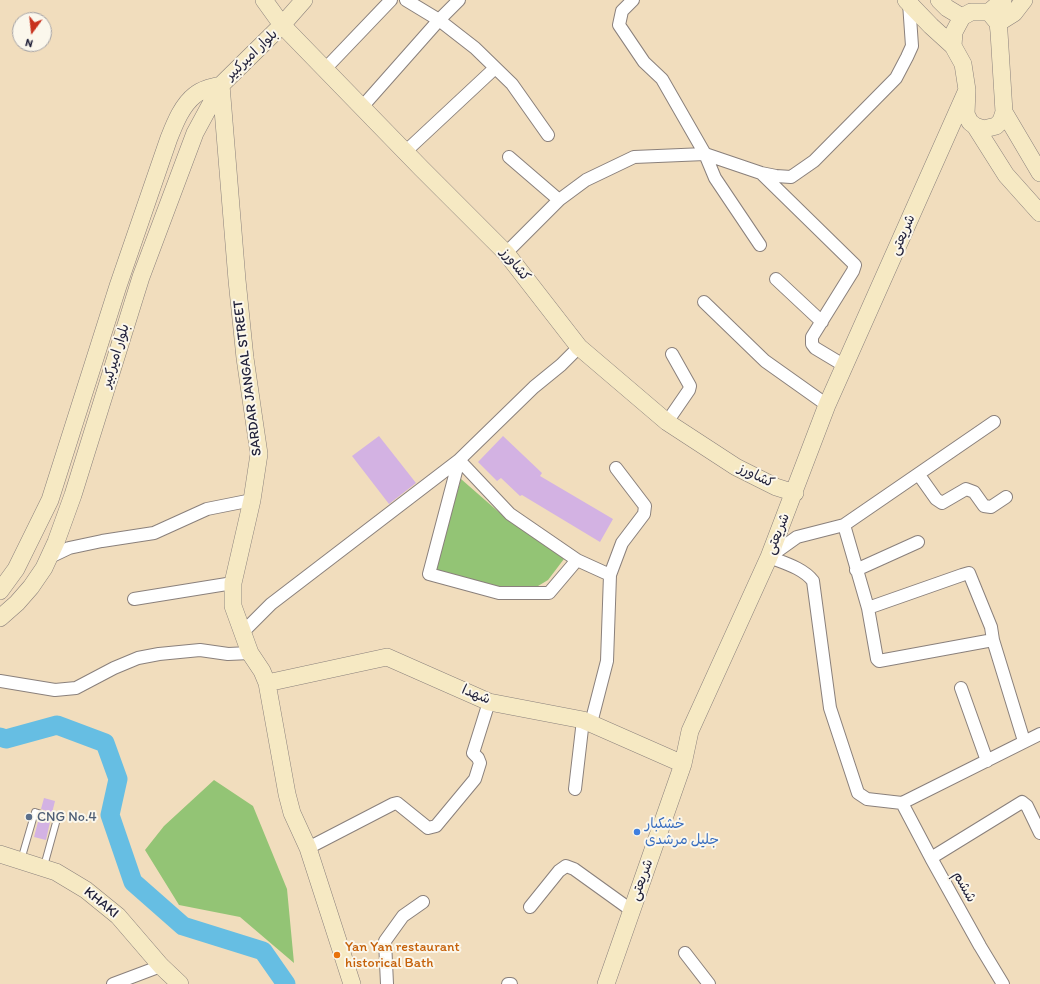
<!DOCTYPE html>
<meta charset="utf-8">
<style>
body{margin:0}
#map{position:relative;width:1040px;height:984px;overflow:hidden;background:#f1ddbd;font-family:Itim,sans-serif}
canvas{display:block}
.north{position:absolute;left:12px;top:12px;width:40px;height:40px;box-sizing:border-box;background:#fbf7ec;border:1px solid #a4a2a5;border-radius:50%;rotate:195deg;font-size:11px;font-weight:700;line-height:16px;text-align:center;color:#22223b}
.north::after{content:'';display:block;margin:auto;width:14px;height:18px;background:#c8321e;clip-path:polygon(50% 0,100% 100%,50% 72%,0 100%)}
</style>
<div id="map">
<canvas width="1040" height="984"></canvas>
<div class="north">N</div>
</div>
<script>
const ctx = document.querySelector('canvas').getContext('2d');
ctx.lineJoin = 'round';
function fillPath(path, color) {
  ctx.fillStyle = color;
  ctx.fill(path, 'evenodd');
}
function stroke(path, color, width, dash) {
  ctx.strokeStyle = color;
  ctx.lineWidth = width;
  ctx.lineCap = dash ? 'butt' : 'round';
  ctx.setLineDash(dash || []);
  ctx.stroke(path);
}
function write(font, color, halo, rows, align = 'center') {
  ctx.font = font + ' Itim,"Playpen Sans Arabic",sans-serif';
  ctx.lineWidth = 4;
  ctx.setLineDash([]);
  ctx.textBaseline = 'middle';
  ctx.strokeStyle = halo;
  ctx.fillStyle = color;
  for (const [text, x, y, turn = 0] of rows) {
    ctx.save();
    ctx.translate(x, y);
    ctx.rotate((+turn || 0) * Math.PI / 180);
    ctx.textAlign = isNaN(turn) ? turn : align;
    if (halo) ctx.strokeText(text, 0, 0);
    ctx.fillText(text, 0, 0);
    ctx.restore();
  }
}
fillPath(new Path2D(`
 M461 479 509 521 567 555 548 580 533 589 511 591 436 572V566Z
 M214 780 253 806 287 889 294 963 240 917 179 905 145 850 164 826Z`), '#93c475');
stroke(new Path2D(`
 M0 737 6 739 57 725 105 743 118 779 110 815 133 882 183 926 263 951 286 984`), '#66bee3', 19);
fillPath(new Path2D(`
 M379 436 416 483 389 504 352 456Z
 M503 436 542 473 540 476 613 519 600 542 522 495 520 496 501 478 497 481 478 462Z
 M44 798 55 801 52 813 41 809Z
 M39 818 50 822 46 840 34 837Z`), '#d3b2e3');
const lane = new Path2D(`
 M21 860 35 812 57 819 44 866`);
const street = new Path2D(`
 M406 0 439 20 475 48 512 84 548 135
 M633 0 622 11 619 25 644 62 662 79 705 154 715 178 760 245
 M325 69 391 0
 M362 107 439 20 459 0
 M405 152 495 68
 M509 157 559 200
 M762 174 855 265 853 271 812 337V344L815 348 845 366
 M506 253 559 200 586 180 634 157 705 154 761 173 776 176 791 177 814 161 896 78 907 57 912 46 909 3
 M776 279 822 322
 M704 302 765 361 827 405
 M667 422 689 390 690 386 672 354
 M459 460 429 574 499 593H549L577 560
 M459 460 510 514 577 560 610 575
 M919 475 936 499 942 503 966 489 974 492 984 506 991 507 1006 497
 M844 525 868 608 877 659 879 661 993 640
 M769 557C784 563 803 568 813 581L830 708 858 793 867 799 902 803 1040 734
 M769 557 797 537 844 525 994 422
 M48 558 69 548 102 541 154 533 207 509 252 500
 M856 570 918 542
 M134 599 233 583
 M868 608 962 575 969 573 991 627 993 640 1024 741
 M243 632 271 604 459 460 534 387 561 365 579 347
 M0 681 55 690 76 688 114 668 138 658 159 654 200 650 228 654 250 653
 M961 688 987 761
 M591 723 607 661 610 575 622 543 644 514 645 506 616 468
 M575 789 583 720
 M902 803 931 858 980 946 1003 984
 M308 848 393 804 397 803 428 828 436 826 475 779 480 763 478 758 473 753 489 702
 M931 858 1022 802 1027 806 1040 833
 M530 907 559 871 566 866 574 869 631 910
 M685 953 709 984
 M113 984 161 966
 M387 984 385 941 403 916 423 902
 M508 984H511`);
const secondary = new Path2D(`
 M264 0 282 25 421 168 506 253 579 347 667 422 736 467 776 487 795 493
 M906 0 931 26 953 46
 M939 0 947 8 962 17
 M971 12H989L998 23 999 32 1004 112 1001 121 996 126 984 129 975 126 970 122 966 114 967 90 963 64 953 46 954 32 962 17Z
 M989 12 1003 0
 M998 23 1014 13 1024 0
 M221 85 237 280 245 358 259 454 252 500 233 583V606L250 653 262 671 267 683 287 794 292 813 308 848 352 984
 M1004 112 1040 173
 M975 126 1006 175 1040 213
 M0 591 16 569 50 500 118 286 169 138C175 123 182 105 195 95 202 89 212 87 221 85
 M0 618 17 603 31 587 44 568 56 542 73 495 141 277 195 133 221 85 282 25 304 0
 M267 683 387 657 489 702 583 720 683 764
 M0 854 56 872 86 890 118 916 161 966 180 984
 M606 984 683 764 690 731 769 557 827 405 967 90`);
stroke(lane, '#8a807c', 8);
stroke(street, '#8a807c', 14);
stroke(secondary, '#8a807c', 18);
stroke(lane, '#fff', 6);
stroke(street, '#fff', 12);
stroke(secondary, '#f6e9c3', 17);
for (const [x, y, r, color] of [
 [29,817,4,"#5c6f8a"],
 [637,832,4,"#3f7fe0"],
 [337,955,4,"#e8710a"]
]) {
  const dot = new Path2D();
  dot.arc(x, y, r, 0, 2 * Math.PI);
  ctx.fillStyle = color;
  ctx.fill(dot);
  stroke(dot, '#fbf7ec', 1.5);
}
write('14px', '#22223b', '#fbf7ec', [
 ["بلوار امیرکبیر",252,55,-44],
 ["شریعتی",903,235,-66],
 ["کشاورز",515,265,51],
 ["بلوار امیرکبیر",116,356,-73],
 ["SARDAR JANGAL STREET",248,378,-97],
 ["کشاورز",756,476,26],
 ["شریعتی",778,534,-68],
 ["شهدا",476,695,22],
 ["شریعتی",642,880,-70],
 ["ششم",964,887,61],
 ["KHAKI",101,903,39]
]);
write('14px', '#4e5e75', '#fbf7ec', [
 ["CNG No.4",37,817]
], 'left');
write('14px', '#366cbe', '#fbf7ec', [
 ["خشکبار",645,824],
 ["جلیل مرشدی",645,840]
], 'left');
write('14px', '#c56008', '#fbf7ec', [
 ["Yan Yan restaurant",345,947],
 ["historical Bath",345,963]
], 'left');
</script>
